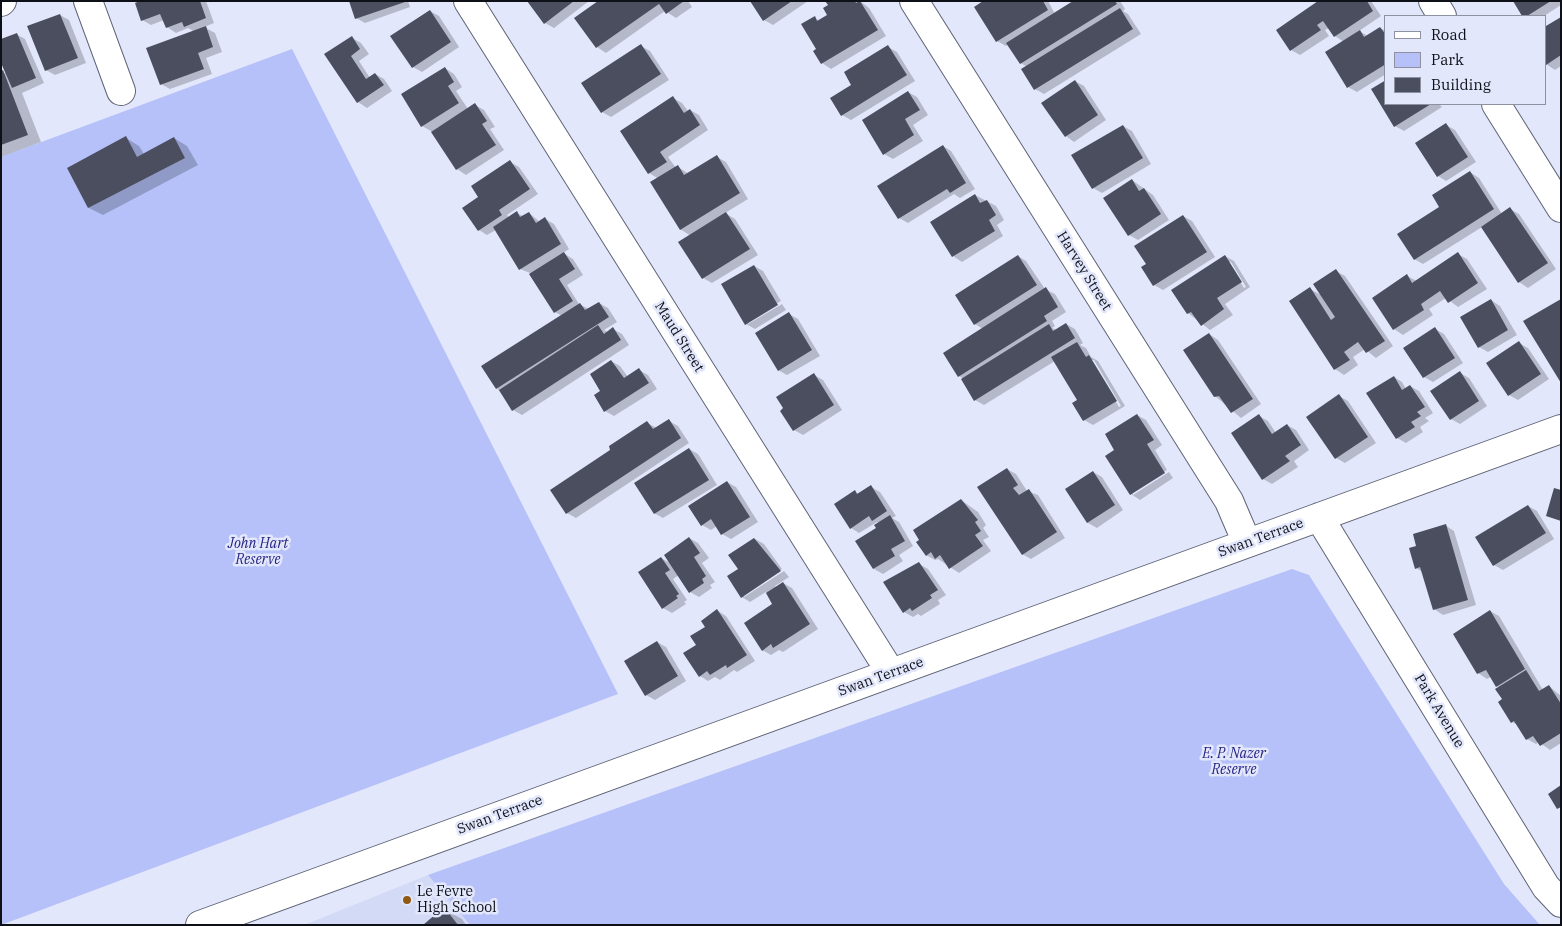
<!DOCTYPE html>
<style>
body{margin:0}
#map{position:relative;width:1562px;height:926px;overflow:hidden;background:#e2e7fc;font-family:"IBM Plex Serif",serif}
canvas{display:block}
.frame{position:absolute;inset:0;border:2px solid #0e1017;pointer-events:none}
.legend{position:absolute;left:1384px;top:15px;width:162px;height:90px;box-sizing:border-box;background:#e2e7fc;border:1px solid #8d91a0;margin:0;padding:6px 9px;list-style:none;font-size:15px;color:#0e1017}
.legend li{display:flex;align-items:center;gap:10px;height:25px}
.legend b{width:25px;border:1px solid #8d91a0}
</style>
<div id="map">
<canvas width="1562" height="926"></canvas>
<div class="frame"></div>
<ul class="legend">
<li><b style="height:6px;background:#fff"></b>Road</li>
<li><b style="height:14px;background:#b5c1f8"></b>Park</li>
<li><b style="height:14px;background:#4a4e5f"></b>Building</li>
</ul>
</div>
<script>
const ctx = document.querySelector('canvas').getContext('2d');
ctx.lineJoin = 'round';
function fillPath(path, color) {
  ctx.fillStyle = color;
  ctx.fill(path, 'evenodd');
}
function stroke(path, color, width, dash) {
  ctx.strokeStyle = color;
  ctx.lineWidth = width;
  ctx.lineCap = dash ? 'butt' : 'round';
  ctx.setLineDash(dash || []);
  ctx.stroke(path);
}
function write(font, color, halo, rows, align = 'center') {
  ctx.font = font + ' "IBM Plex Serif",serif';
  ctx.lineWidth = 5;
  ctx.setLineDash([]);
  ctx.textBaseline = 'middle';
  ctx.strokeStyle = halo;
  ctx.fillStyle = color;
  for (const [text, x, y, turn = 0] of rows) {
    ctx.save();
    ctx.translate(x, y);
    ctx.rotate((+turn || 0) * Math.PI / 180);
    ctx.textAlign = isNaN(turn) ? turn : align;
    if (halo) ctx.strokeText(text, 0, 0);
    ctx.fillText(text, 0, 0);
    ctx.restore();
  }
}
fillPath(new Path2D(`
 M428 875 470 925H304Z`), '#d3daf5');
fillPath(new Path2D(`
 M292 49 618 694 1 925V157Z
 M1292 569 1309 575 1504 884 1540 925H470L428 875Z`), '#b5c1f8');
fillPath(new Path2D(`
 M144 1H206L214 23 204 27 215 33 222 52 206 58 212 74 170 89 161 84 195 32 188 28 176 33 167 27 164 20 151 25 142 20Z
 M350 1H408L410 7 365 23 356 18Z
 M528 1H589L554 28 545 23Z
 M600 1H688L692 7 676 18 665 11 606 53 597 47 576 18Z
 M752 1H808L773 25 764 20Z
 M827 1H860L869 8 886 36 831 69 822 63 815 51 818 49 815 18 820 21 829 15 830 6Z
 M986 1H1048L1055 14 1075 1H1120L1125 9 1123 11 1128 14 1141 34 1044 94 1035 89 1023 69 1027 67 1021 63 1009 44 1006 46 997 41Z
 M1320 1H1371L1381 16 1359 31 1368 36 1380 28 1386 31V74L1357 92 1348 87 1344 42 1335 36 1329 28 1325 30 1329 36 1300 55 1291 50Z
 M1514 1H1561V5L1544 16H1523Z
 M430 11 439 16 459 47 422 72 413 67Z
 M60 15 69 20 86 63 55 75 46 70Z
 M1561 18V66L1555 70 1546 64V28Z
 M16 34 25 39 44 83 22 93 41 142 1 157V72L8 74Z
 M352 38 361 43 369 54 359 61 370 78 375 74 384 79 392 91 367 108 358 102 326 55Z
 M641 46 650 51 669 80 611 117 602 112Z
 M888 47 897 52 915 81 851 120 842 115 853 85Z
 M445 68 454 74 462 87 456 91 468 109 475 105 484 110 495 127 490 129 504 150 466 175 457 169 431 131 422 126Z
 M1075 81 1084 86 1106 120 1074 142 1066 136Z
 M908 92 917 97 928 115 913 125 923 141 893 159 884 154Z
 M673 98 682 103 688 111 690 110 699 115 708 130 668 157 676 168 678 167 689 174 717 157 726 162 748 199 725 213 735 219 758 255 712 283 703 278 691 236 680 229 659 179 649 173Z
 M1386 104H1439L1442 107 1404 131 1395 126Z
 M1446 125 1455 130 1476 162 1446 181 1438 176Z
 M1123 126 1132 131 1151 164 1102 193 1093 188Z
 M126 138 139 146 144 154 174 138 187 146 198 165 103 215 89 208 68 168Z
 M943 146 951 151 975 189 960 198 954 194 908 223 899 218Z
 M510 162 519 167 538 194 507 215 509 218 517 213 524 217 529 213 540 222 545 219 554 224 569 249 563 253 573 259 583 275 567 285 579 304 589 309 599 303 608 308 617 322 604 330 608 332 613 329 622 334 629 345 522 415 513 410 497 388 562 316 555 312 530 273 520 269 496 230 487 235 479 230 480 197Z
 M1470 172 1479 178 1502 214 1510 209 1519 214 1556 269 1528 288 1519 282 1482 227 1423 264 1414 259 1441 208Z
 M1132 180 1153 195 1169 220 1138 240 1129 235Z
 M975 195 996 206 1004 220 997 225 1003 236 962 262 953 256 932 223Z
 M1183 216 1192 221 1215 257 1163 290 1154 285 1148 264Z
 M1458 254 1467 259 1487 289 1458 307 1446 298 1429 309 1433 315 1403 335 1394 329 1373 298 1407 276 1417 281Z
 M1018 256 1026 261 1045 289 1055 294 1066 312 1052 321 1055 326 1052 328 1057 330 1066 324 1075 329 1083 343 1080 345 1086 348 1091 357 1098 361 1125 406 1093 425 1084 420 1078 401 1055 361 984 405 975 400 964 379 959 376 945 353 983 329 975 324ZM1091 360H1094L1121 406 1119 407Z
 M1225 256 1234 261 1250 287 1225 304 1233 315 1210 330 1188 313ZM1228 262H1231L1246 287 1244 288Z
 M754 266 763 271 781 301 748 321V324L782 304 786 310 755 329 746 324Z
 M1336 271 1345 276 1393 346 1376 358 1365 349 1353 357 1358 365 1344 375 1335 369 1291 302 1310 289 1323 296Z
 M1491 300 1500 306 1517 335 1488 352 1479 347Z
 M789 314 798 319 820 356 787 375 778 370Z
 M1435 329 1444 334 1463 363 1433 382 1424 377Z
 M1209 334 1218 340 1261 404 1241 418 1215 396Z
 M1519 343 1528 348 1549 379 1518 400 1509 395Z
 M611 361 620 366 628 377 639 370 648 375 657 389 614 416 605 411 602 391Z
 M1460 373 1469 378 1487 406 1460 424 1451 419Z
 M814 375 823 380 842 410 803 435 794 430 785 408Z
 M1394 377 1402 382 1406 389 1410 386 1419 391 1433 413 1425 418 1429 421 1420 427 1423 432 1406 443 1397 438Z
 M1339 396 1348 401 1376 443 1345 463 1336 458Z
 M1137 415 1146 420 1162 445 1155 450 1167 470 1133 492V495L1169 472 1173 478 1140 500 1131 494 1116 450Z
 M1259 416 1268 421 1276 433 1287 425 1296 430 1309 450 1294 461 1298 467 1272 484 1263 479Z
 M669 421 678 426 689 443 576 518 567 513 611 451 647 423 657 428Z
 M689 449 698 454 717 485 663 518 654 513Z
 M1007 469 1016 474 1027 491 1038 495 1065 538 1031 559 1022 554Z
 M1093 472 1102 477 1123 510 1097 528 1088 523 1066 490Z
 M727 482 736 487 758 522 731 539 722 534 717 526 711 530 702 525Z
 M871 487 880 492 896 516 892 518 899 522 913 546 899 555 903 561 883 574 874 569 857 541 878 528 880 523 877 522 859 533 851 528 855 492 859 494Z
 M961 500 978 512 986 525 983 528 989 537 983 540 991 551 959 573 938 559 935 560 926 555Z
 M1528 506 1537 511 1554 539 1503 570 1494 565Z
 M1445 525 1454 531 1476 605 1443 615 1434 609 1423 572 1416 568 1418 547Z
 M689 538 698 543 709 558 702 563 715 582 710 585 712 588 699 597 690 592 679 575 673 579 687 600 684 602 686 604 672 613 663 608 661 558 672 564Z
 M755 539 764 544 782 569 744 594V597L784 571 789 577 775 586 776 588 783 583 792 588 818 629 783 652 779 650 771 655 762 650 774 605 766 592 750 602 742 597 739 569Z
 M919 564 928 569 946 595 938 600 940 604 921 616 918 614 913 617 904 612Z
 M718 611 726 616 755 661 737 672 734 670 720 680 715 677 708 681 700 676 698 645Z
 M1490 611 1499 616 1543 690 1549 686 1561 696V743L1550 750 1539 742 1536 744 1527 739 1518 725 1512 722 1499 688 1491 677 1487 679 1478 673 1455 635Z
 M657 642 666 647 686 681 655 700 646 695Z
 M444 909 462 919 466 925H425Z`), '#0003');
fillPath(new Path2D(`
 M140 1H200L206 18 184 27 182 22 166 28 160 14 141 21 135 3Z
 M349 1H404L405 2 355 19Z
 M527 1H574L544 24Z
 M598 1H684L666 14 659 4 596 48 574 18Z
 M750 1H792L763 21Z
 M825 1H855L856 3 860 1 878 30 821 64 813 51 816 49 801 24 815 16 817 21 827 15 823 8 828 5Z
 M983 1H1043L1048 10 996 42 974 7Z
 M1073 1H1115L1117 4 1020 64 1006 43Z
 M1318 1H1367L1373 11 1334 37 1323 21 1317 25 1321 30 1290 51 1276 30Z
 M1513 1H1551L1527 16H1522Z
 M1120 8 1133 29 1034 90 1021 69Z
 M430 10 451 42 412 68 390 36Z
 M60 14 78 58 45 71 27 26Z
 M1561 17V55L1546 65V26Z
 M206 26 213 47 198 53 204 69 160 85 146 48Z
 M1380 27 1386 35V64L1347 88 1325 52 1360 30 1364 37Z
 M17 33 36 78 12 88 1 63V39Z
 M352 36 360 49 351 56 366 79 375 73 384 85 357 103 324 54Z
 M641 44 661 74 601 113 581 83Z
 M888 45 907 75 841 116 830 98 851 85 844 72Z
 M445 67 454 82 448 86 459 103 421 127 401 94Z
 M3 70 28 135 1 145V71Z
 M1075 80 1098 115 1065 137 1041 103Z
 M1386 80V104H1431L1394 127 1371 89Z
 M908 91 920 110 905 119 914 135 883 155 862 120Z
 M673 96 684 113 690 109 700 125 660 152 667 162 648 174 620 131Z
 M475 103 487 121 482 124 496 145 456 170 431 132Z
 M1446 123 1468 157 1437 177 1415 143Z
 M1123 125 1143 158 1092 189 1071 155Z
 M126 136 137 157 174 137 185 158 88 208 67 168Z
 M943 145 966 183 950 193 947 189 898 219 877 186Z
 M717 155 740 193 680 230 650 182 678 165 684 175Z
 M510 160 530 189 499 210 502 215 478 231 462 208 478 197 471 186Z
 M1470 171 1494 209 1414 260 1397 234 1439 207 1432 195Z
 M1132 179 1139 191 1144 188 1161 214 1128 236 1103 198Z
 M975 194 980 203 987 200 996 215 989 220 995 231 952 257 930 222Z
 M1510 207 1548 263 1518 283 1481 227Z
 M517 211 520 217 529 212 536 223 545 217 561 244 519 270 493 227Z
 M726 212 750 249 702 279 678 242Z
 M1183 215 1207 252 1153 286 1141 267 1146 264 1134 246Z
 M564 252 575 269 559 279 573 301 554 313 529 274Z
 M1458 252 1478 283 1448 303 1440 291 1421 304 1424 310 1393 330 1372 298 1407 274 1412 283Z
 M1018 255 1037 285 974 325 955 295Z
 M1225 255 1242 282 1217 298 1224 309 1201 326 1191 312 1187 314 1171 290Z
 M754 265 778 305 745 325 721 284Z
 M1336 269 1385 341 1366 353 1358 342 1344 352 1350 360 1334 370 1289 301 1310 287 1331 320 1335 317 1313 284Z
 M1046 287 1058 307 1044 316 1047 321 958 377 943 353Z
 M1491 299 1508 330 1478 348 1460 317Z
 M1561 299V383L1523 321Z
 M599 302 609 317 496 389 481 366 580 303 585 310Z
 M789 312 812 350 778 371 755 333Z
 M1066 323 1075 338 974 401 961 379 1049 324 1053 331Z
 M598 325 604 334 613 327 621 340 512 411 499 390Z
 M1435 327 1455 358 1423 378 1403 348Z
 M1209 333 1253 399 1231 413 1219 396 1214 397 1183 350Z
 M1519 341 1541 374 1508 396 1486 363Z
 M1077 342 1086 357 1089 355 1117 401 1083 421 1072 403 1077 400 1051 357Z
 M611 360 624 378 639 368 649 383 604 412 594 395 600 391 590 374Z
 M1460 371 1479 401 1450 420 1430 391Z
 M814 373 834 405 793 431 780 411 783 408 776 397Z
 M1394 376 1402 390 1410 385 1425 407 1417 412 1421 416 1411 422 1415 427 1396 439 1366 393Z
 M1339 394 1368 437 1335 459 1306 417Z
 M1137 414 1154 440 1147 444 1165 473 1130 495 1105 456 1114 450 1105 434Z
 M1259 414 1272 434 1287 424 1301 445 1285 456 1290 461 1262 480 1231 433Z
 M669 419 681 438 566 514 550 490 610 450 609 446 647 421 653 429Z
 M689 448 709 480 654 514 634 483Z
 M1007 468 1018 485 1013 488 1019 495 1029 489 1057 532 1022 555 977 487Z
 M1093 471 1115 505 1087 523 1065 489Z
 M727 481 750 517 721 535 711 519 701 526 688 506Z
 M871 485 887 511 872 521 869 516 850 529 834 504 855 490 857 494Z
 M1554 488 1561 490V521L1546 516Z
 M961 499 978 520 975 522 981 531 975 535 983 546 949 569 940 555 935 559 931 552 926 556 916 542 919 540 913 530Z
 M1528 505 1546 533 1493 566 1475 537Z
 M890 515 905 541 891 549 895 556 873 569 855 541 876 528 874 525Z
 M1446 524 1468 600 1433 610 1420 567 1415 569 1409 548 1416 546 1413 534Z
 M689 537 700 553 694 557 706 576 702 579 704 583 689 593 664 555Z
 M754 538 781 571 741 598 727 576 738 569 728 555Z
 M661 557 670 570 665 573 679 594 676 596 678 598 662 609 638 572Z
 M919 562 938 590 930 595 932 598 912 611 910 608 903 613 883 582Z
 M783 582 810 624 773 648 771 644 762 651 744 623 772 604 766 593Z
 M717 609 747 655 727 668 726 665 710 675 707 671 699 677 683 653 696 645 690 636 705 627 701 621Z
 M1490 610 1525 669 1496 687 1486 670 1477 674 1453 634Z
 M657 641 678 676 645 696 624 661Z
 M1526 670 1539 691 1549 685 1561 704V733L1540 746 1533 736 1526 740 1514 721 1511 723 1498 702 1502 699 1495 689Z
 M1561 785V807L1557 809 1548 794Z
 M444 907 458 925H423Z`), '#4a4e5f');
const minor = new Path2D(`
 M88 1 121 91
 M468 1 891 673
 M914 1 1229 501 1247 543
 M1433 1 1442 16
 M1 2 2 1
 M1496 104 1561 208
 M1319 517 1546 887 1561 903
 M200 925 1561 429`);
stroke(minor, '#5f6375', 30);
stroke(minor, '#fff', 28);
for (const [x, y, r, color] of [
 [407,900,5,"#925913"]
]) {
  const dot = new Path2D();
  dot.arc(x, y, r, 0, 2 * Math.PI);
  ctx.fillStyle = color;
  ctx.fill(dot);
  stroke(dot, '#e2e7fc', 2);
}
write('14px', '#0e1017', '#e2e7fc', [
 ["Harvey Street",1084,271,58],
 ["Maud Street",679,337,58],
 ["Swan Terrace",1261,538,-20],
 ["Swan Terrace",881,677,-20],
 ["Park Avenue",1439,711,59],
 ["Swan Terrace",500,815,-20]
]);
write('italic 14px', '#252382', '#e2e7fc', [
 ["John Hart",258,544],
 ["Reserve",258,560],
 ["E. P. Nazer",1234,754],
 ["Reserve",1234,770]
]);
write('14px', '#0e1017', '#e2e7fc', [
 ["Le Fevre",417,892],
 ["High School",417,908]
], 'left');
</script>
